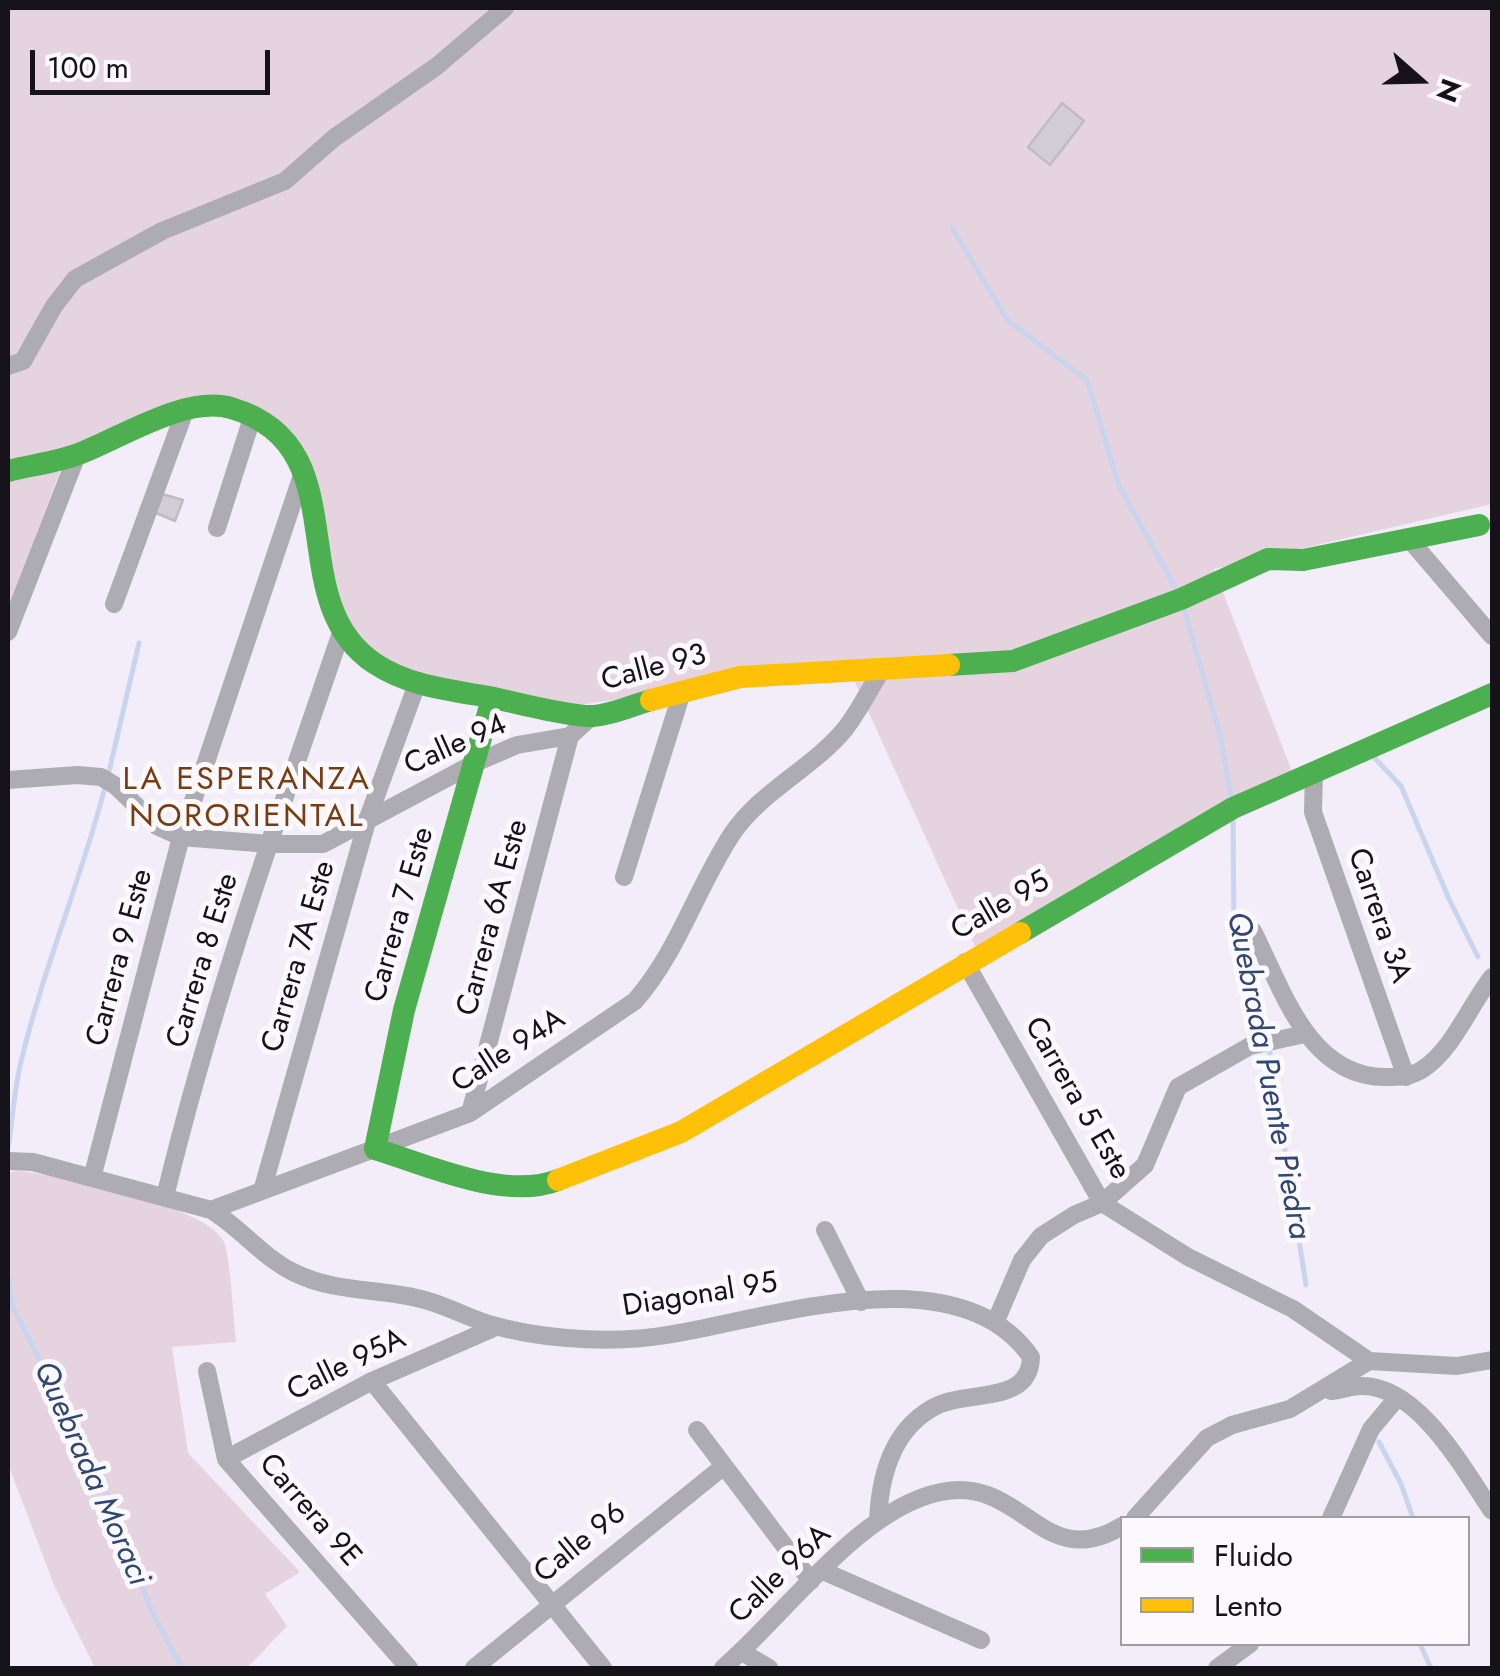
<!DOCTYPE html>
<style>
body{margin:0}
#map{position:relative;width:1500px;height:1676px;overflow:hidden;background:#f2edf8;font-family:Jost,sans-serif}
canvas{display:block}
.frame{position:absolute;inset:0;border:10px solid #15121a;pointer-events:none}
.legend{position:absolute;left:1120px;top:1516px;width:350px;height:130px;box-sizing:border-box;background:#fbf9fe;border:2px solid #9f9da3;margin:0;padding:12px 18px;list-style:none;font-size:30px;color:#15121a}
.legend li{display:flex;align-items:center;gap:20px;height:50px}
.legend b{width:50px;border:2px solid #9f9da3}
.north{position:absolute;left:1370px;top:30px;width:100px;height:100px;-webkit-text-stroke:8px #fbf9fe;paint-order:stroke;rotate:110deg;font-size:28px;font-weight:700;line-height:40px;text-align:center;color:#15121a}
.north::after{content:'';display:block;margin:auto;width:35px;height:45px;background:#15121a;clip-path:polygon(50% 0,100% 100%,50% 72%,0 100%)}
.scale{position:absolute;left:30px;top:50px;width:240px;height:45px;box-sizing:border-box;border:5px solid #15121a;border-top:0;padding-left:12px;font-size:30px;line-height:35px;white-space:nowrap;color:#15121a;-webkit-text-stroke:8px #fbf9fe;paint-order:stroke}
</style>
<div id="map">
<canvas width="1500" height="1676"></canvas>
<div class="frame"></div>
<ul class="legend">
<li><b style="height:12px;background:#4caf50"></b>Fluido</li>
<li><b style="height:12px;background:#ffc107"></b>Lento</li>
</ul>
<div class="north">N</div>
<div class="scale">100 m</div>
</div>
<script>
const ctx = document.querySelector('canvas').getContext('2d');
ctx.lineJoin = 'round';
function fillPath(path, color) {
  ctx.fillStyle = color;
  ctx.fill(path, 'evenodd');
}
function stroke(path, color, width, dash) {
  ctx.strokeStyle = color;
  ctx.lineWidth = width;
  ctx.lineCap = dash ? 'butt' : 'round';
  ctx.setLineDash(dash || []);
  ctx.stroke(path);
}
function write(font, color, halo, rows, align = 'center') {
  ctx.font = font + ' Jost,sans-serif';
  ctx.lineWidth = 10;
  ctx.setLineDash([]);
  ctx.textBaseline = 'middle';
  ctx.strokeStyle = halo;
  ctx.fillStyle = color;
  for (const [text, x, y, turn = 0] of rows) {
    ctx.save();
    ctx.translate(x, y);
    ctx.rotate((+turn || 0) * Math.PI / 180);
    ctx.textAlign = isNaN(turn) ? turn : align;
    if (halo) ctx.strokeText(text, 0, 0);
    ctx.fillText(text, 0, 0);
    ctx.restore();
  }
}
fillPath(new Path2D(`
 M8 8H1492V504L1214 569 1296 782 976 948 848 667 571 706 470 700 340 643 306 503 283 440 232 406 168 407 63 463 8 610Z
 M17 1171C55 1173 210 1207 224 1242 231 1261 233 1318 236 1342L172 1347 188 1453 300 1572 265 1594 287 1626 247 1668H95L54 1585 8 1464V1173Z`), '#e6d3e0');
stroke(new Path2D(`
 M952 228 1008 321 1087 380 1119 486 1179 594
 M1183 605 1220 735 1232 802
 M1371 754 1401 786 1449 899 1478 957
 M108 776 139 643
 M1233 818 1234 929 1266 1038
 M1269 1048 1306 1285
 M8 1149C12 1122 14 1093 20 1066 42 971 81 881 105 787
 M8 1277 12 1305 109 1499 152 1612 182 1668
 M1379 1442 1401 1484 1413 1518
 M1420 1644 1431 1668`), '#c9d4ee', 5);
const building = new Path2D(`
 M1062 103 1084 121 1050 165 1028 147Z
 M155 492 183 500 175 521 149 510Z`);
fillPath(building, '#d2ccd5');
stroke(building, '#c1bbc4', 2.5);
stroke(new Path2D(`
 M8 366 23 361 54 306 75 279 162 231 285 181 334 138 437 66 505 8
 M217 528 252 418
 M1410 540 1492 636
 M114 604 186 408
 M8 632 77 455
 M1314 772 1313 812 1406 1077
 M8 780 77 775 101 777 116 786 157 826 181 837 269 844H323L475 763 517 745 570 736 592 716
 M624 877 682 692
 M1253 931C1282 988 1308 1077 1385 1077 1398 1077 1411 1077 1423 1069 1454 1048 1469 1006 1492 977
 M965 962 1102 1203 1188 1257 1293 1309 1369 1361
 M470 1113 570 736
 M8 1161 33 1162 211 1210C241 1228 263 1258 295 1273 336 1293 379 1288 421 1299 446 1305 468 1318 492 1325 516 1332 543 1336 567 1338 601 1341 639 1340 673 1334 774 1317 959 1253 1031 1357 1030 1405 968 1390 936 1406 893 1428 880 1476 878 1520
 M92 1178 181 837 304 469
 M262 1191 368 818 417 684
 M165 1197C211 1005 278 817 342 630
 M211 1210 470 1113 635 1001C678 952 696 889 732 834 761 791 813 768 845 729 859 711 870 689 882 669
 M825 1230 861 1302
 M995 1323 1022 1260 1041 1236 1074 1215 1102 1203 1145 1165 1178 1087 1250 1046 1305 1034
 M207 1371 226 1459 409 1668
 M372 1381 603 1668
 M1331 1391C1341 1390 1352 1386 1362 1386 1419 1386 1464 1470 1492 1511
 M697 1430 811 1581
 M226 1459 372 1381 496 1327
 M1135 1518 1207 1438 1232 1425 1290 1409 1369 1361 1457 1366 1492 1360
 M1331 1518 1371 1429 1397 1398
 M823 1571 981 1640
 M742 1652 769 1668
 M474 1668 724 1466
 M723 1668C785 1615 860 1508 941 1492 1023 1475 1042 1575 1122 1526
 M1217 1668 1250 1644`), '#adacb2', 18);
stroke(new Path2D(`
 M8 471C32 465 59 462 81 453 122 437 187 395 231 408 361 446 279 599 374 663 408 686 449 690 489 697 514 702 570 717 593 716 612 715 633 705 651 700
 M949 665 1013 661 1181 599 1268 559 1303 560 1479 525
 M492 699 404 1010 375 1149C427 1165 505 1201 558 1180
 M1020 933 1233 808 1492 694`), '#4caf50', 22);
stroke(new Path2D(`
 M651 700 740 677 949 665
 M558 1180 681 1132 1020 933`), '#ffc107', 22);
write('30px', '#15121a', '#fbf9fe', [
 ["Calle 93",654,669,-15],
 ["Calle 94",456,746,-24],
 ["Calle 95",1001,907,-30],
 ["Carrera 7 Este",401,915,-74],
 ["Carrera 3A",1378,916,71],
 ["Carrera 6A Este",494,918,-75],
 ["Carrera 7A Este",300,957,-74],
 ["Carrera 9 Este",121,958,-75],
 ["Carrera 8 Este",204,961,-73],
 ["Calle 94A",509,1052,-33],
 ["Carrera 5 Este",1076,1099,60],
 ["Diagonal 95",700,1296,-9],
 ["Calle 95A",347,1366,-26],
 ["Carrera 9E",309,1511,49],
 ["Calle 96",581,1544,-39],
 ["Calle 96A",781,1575,-44]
]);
ctx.letterSpacing = '2.5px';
write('32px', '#793c11', '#fbf9fe', [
 ["LA ESPERANZA",247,781],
 ["NORORIENTAL",247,818]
]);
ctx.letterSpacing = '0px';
write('italic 32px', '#2f4772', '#fbf9fe', [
 ["Quebrada Puente Piedra",1267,1076,79],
 ["Quebrada Moraci",90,1474,66]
]);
</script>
